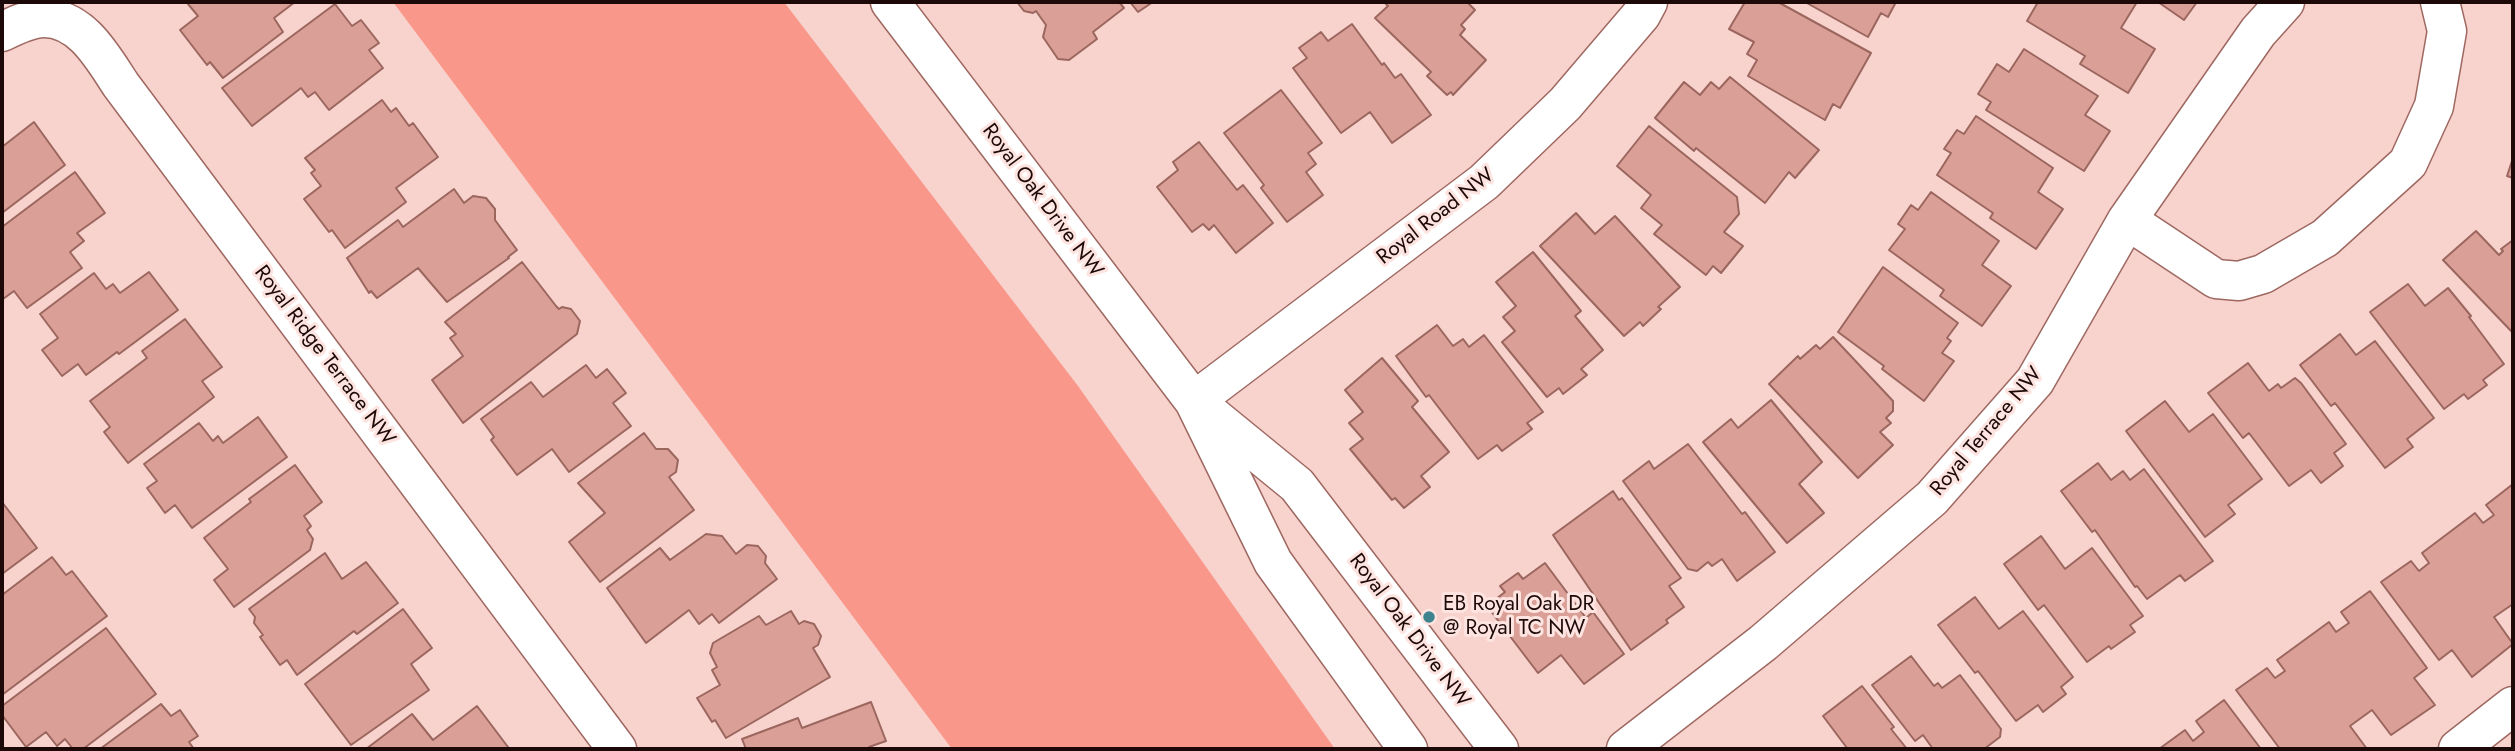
<!DOCTYPE html>
<style>
body{margin:0}
#map{position:relative;width:2515px;height:751px;overflow:hidden;background:#f8d3cd;font-family:Jost,sans-serif}
canvas{display:block}
.frame{position:absolute;inset:0;border:4px solid #1d0907;pointer-events:none}
</style>
<div id="map">
<canvas width="2515" height="751"></canvas>
<div class="frame"></div>
</div>
<script>
const ctx = document.querySelector('canvas').getContext('2d');
ctx.lineJoin = 'round';
function fillPath(path, color) {
  ctx.fillStyle = color;
  ctx.fill(path, 'evenodd');
}
function stroke(path, color, width, dash) {
  ctx.strokeStyle = color;
  ctx.lineWidth = width;
  ctx.lineCap = dash ? 'butt' : 'round';
  ctx.setLineDash(dash || []);
  ctx.stroke(path);
}
function write(font, color, halo, rows, align = 'center') {
  ctx.font = font + ' Jost,sans-serif';
  ctx.lineWidth = 6;
  ctx.setLineDash([]);
  ctx.textBaseline = 'middle';
  ctx.strokeStyle = halo;
  ctx.fillStyle = color;
  for (const [text, x, y, turn = 0] of rows) {
    ctx.save();
    ctx.translate(x, y);
    ctx.rotate((+turn || 0) * Math.PI / 180);
    ctx.textAlign = isNaN(turn) ? turn : align;
    if (halo) ctx.strokeText(text, 0, 0);
    ctx.fillText(text, 0, 0);
    ctx.restore();
  }
}
fillPath(new Path2D(`
 M393 2H784L1078 386 1335 749H952Z`), '#f9978a');
const building = new Path2D(`
 M191 2H295L274 18 283 32 223 78 210 62 207 65 180 30 198 16 188 4Z
 M1017 2H1119L1124 8 1093 32 1097 39 1069 60 1058 59 1043 37 1046 25 1036 11 1033 13 1024 11Z
 M1130 2H1153L1138 12Z
 M1384 2H1467L1475 10 1461 25 1465 29 1460 35 1486 60 1453 95 1451 92 1447 95 1427 76 1431 72 1375 18 1388 6Z
 M1745 2H1778L1871 53 1840 108 1833 104 1825 120 1748 76 1757 60 1747 54 1754 42 1729 29Z
 M1805 2H1896L1888 17 1881 13 1868 37Z
 M2038 2H2137L2121 28 2155 49 2128 93 2080 64 2085 56 2027 21Z
 M2158 2H2197L2184 20Z
 M335 4 352 26 361 20 379 43 369 50 383 68 329 110 315 92 308 97 301 88 252 126 222 88Z
 M1352 24 1382 65 1384 63 1395 78 1401 74 1431 115 1392 143 1370 112 1341 133 1293 68 1307 58 1299 48 1321 32 1328 41Z
 M2024 49 2098 96 2085 115 2110 131 2084 171 1986 110 1991 102 1978 94 1997 64 2009 72Z
 M1730 77 1819 150 1795 178 1789 172 1765 203 1696 148 1694 151 1655 118 1684 82 1700 95 1711 82 1719 89Z
 M1281 90 1322 143 1308 153 1316 164 1306 172 1323 195 1287 222 1261 188 1264 185 1224 133Z
 M382 100 391 112 396 108 409 126 413 123 438 157 396 188 406 202 345 248 332 230 329 232 304 199 321 186 311 173 315 170 305 158Z
 M1976 116 2053 168 2038 192 2063 209 2036 249 1990 218 1993 213 1937 175 1951 153 1944 149 1957 130 1964 134Z
 M34 122 65 165 2 213V147Z
 M1649 126 1737 197 1739 214 1724 232 1743 246 1721 273 1713 266 1706 275 1654 234 1662 225 1641 208 1651 195 1617 166Z
 M1199 142 1237 190 1243 185 1273 223 1236 253 1214 225 1209 230 1203 224 1192 232 1157 187 1178 170 1173 162Z
 M2513 158V178L2507 176Z
 M75 172 105 213 77 233 84 241 70 252 82 268 27 308 14 291 3 299 2 227Z
 M454 189 464 203 473 196 486 198 495 209V220L517 250 508 257 509 258 447 302 418 268 377 298 371 291 369 293 347 258 398 220 403 227Z
 M1931 192 1999 241 1982 265 2011 286 1982 326 1940 296 1944 290 1889 250 1905 229 1898 224 1911 205 1918 210Z
 M1576 213 1595 234 1615 216 1680 287 1658 307 1661 309 1643 326 1640 322 1624 336 1540 246Z
 M2476 231 2499 255 2503 251 2501 249 2513 240V333L2443 260Z
 M1533 252 1581 311 1575 316 1603 350 1581 369 1587 375 1563 394 1559 388 1547 397 1502 342 1515 331 1503 317 1516 306 1496 282Z
 M522 262 556 306 559 309 562 307 571 309 580 321 577 334 463 423 432 380 463 356 450 338 456 334 445 322Z
 M1883 267 1958 323 1947 338 1951 341 1942 353 1954 361 1924 401 1882 369 1884 366 1838 332Z
 M149 272 178 310 119 354 117 352 86 375 78 364 62 376 42 350 58 338 40 314 94 273 106 289 113 284 120 293Z
 M2408 284 2425 306 2448 288 2471 316 2469 317 2504 364 2483 380 2487 385 2468 399 2464 394 2444 409 2370 312Z
 M185 319 222 367 202 381 214 397 128 463 104 432 110 427 90 401 147 358 142 351Z
 M1437 325 1453 346 1463 339 1469 347 1484 335 1543 412 1527 423 1532 429 1502 451 1497 445 1478 459 1429 395 1426 397 1396 356Z
 M2340 334 2356 355 2375 341 2434 418 2407 439 2413 447 2385 468 2335 403 2331 406 2300 365Z
 M1833 337 1893 401V411L1886 418 1891 423 1880 432 1893 445 1858 478 1769 384 1798 356 1800 359 1816 345 1820 349Z
 M1382 358 1418 401 1412 407 1449 452 1421 476 1430 487 1404 508 1395 498 1392 500 1350 449 1363 439 1349 423 1363 412 1345 390Z
 M2248 363 2269 391 2278 384 2281 388 2295 378 2301 383 2346 444 2334 453 2343 466 2321 483 2311 470 2289 486 2249 433 2243 438 2208 393Z
 M586 365 596 378 607 369 626 393 613 403 631 426 569 472 552 449 517 475 491 440 494 437 481 419 531 382 543 397Z
 M1771 400 1822 462 1799 484 1824 513 1787 543 1703 442 1731 419 1738 428Z
 M2165 401 2189 432 2213 414 2262 479 2228 505 2235 514 2205 537 2126 431Z
 M258 417 287 457 192 528 175 505 165 513 147 488 157 481 144 464 199 423 213 441 218 436 223 443Z
 M644 433 656 449H668L678 460 676 472 669 477 694 510 600 582 569 542 605 513 578 483Z
 M1688 444 1742 514 1745 512 1775 552 1737 581 1722 559 1712 566 1708 562 1697 571 1688 569 1623 481 1649 461 1654 469Z
 M2098 463 2111 480 2123 471 2130 480 2144 469 2213 561 2185 581 2180 575 2147 599 2137 586 2135 587 2095 530 2092 532 2061 491Z
 M295 465 322 502 304 516 311 526 307 530 313 539 310 550 234 607 214 580 228 569 204 538 251 502 249 499Z
 M2513 484V604L2494 617 2513 644 2472 677 2452 650 2439 660 2381 582 2411 561 2419 571 2429 563 2422 553 2475 513 2483 523 2494 515 2486 505Z
 M1613 491 1619 500 1622 498 1681 578 1669 586 1684 607 1666 620 1668 623 1631 650 1553 535Z
 M2 502 37 548 2 574Z
 M706 534 722 536 736 554 747 545 758 546 766 556 765 563 777 579 719 623 712 614 699 624 689 610 646 643 607 588 660 548 670 560Z
 M2041 536 2065 569 2092 548 2143 616 2130 625 2135 632 2111 649 2109 646 2087 662 2044 605 2038 610 2004 564Z
 M325 553 342 579 366 562 398 603 357 634 354 631 297 675 287 660 280 665 260 637 263 635 254 623 255 617 249 609Z
 M52 557 66 575 72 571 107 616 2 695V595Z
 M1545 563 1586 618 1593 612 1624 654 1584 684 1561 655 1538 673 1487 606 1505 592 1500 586 1518 573 1523 579Z
 M2370 591 2427 668 2414 678 2435 705 2391 735 2372 710 2350 726 2367 749H2280L2236 690 2267 668 2275 678 2285 671 2277 660 2329 622 2336 632 2349 623 2341 612Z
 M1975 597 1999 629 2023 611 2073 677 2061 687 2066 694 2043 712 2038 705 2016 721 1978 671 1975 673 1938 625Z
 M403 609 432 648 411 664 429 690 351 745 305 684Z
 M791 611 799 624 804 621 814 624 821 636 818 645 813 648 830 677 726 738 715 720 712 722 697 698 720 685 712 670 717 667 710 653 713 643 759 616 766 625Z
 M106 628 156 694 83 749H73L65 739 57 746 46 732 26 747 2 715V706Z
 M1911 656 1934 686 1938 683 1942 688 1960 675 2001 729 2000 737 1984 749H1933L1923 735 1915 741 1872 685Z
 M1862 686 1894 727 1891 729 1907 749H1845L1847 748 1823 716Z
 M2224 700 2261 749H2159L2185 730 2193 741 2204 732 2196 721Z
 M871 702 886 741 869 747 870 749H746L742 739 798 718 802 728Z
 M161 704 171 716 180 710 198 736 189 742 194 749H100Z
 M477 706 508 747 506 749H366L412 714 433 740Z`);
fillPath(building, '#daa098');
stroke(building, '#9b665e', 2);
const minor = new Path2D(`
 M890 2 1194 401 1273 562 1408 749
 M2 32C14 26 30 18 44 18 82 18 103 58 121 85L617 749
 M2127 220 2216 279 2239 281 2263 274 2325 238 2408 163 2434 106 2447 31 2440 2
 M1194 401 1484 182 1565 104 1641 15 1648 2
 M1204 409 1297 485 1499 749
 M1626 749 1763 643 1932 498 2035 381 2127 220 2258 32 2285 2
 M2458 749 2513 706`);
stroke(minor, '#9e6861', 41);
stroke(minor, '#fff', 38);
for (const [x, y, r, color] of [
 [1429,617,7,"#3d848e"]
]) {
  const dot = new Path2D();
  dot.arc(x, y, r, 0, 2 * Math.PI);
  ctx.fillStyle = color;
  ctx.fill(dot);
  stroke(dot, '#fde4e0', 2.5);
}
write('21px', '#1d0907', '#fde4e0', [
 ["Royal Oak Drive NW",1042,201,53],
 ["Royal Road NW",1436,217,-38],
 ["Royal Ridge Terrace NW",324,356,53],
 ["Royal Terrace NW",1987,432,-50],
 ["Royal Oak Drive NW",1409,631,53]
]);
write('21px', '#1d0907', '#fde4e0', [
 ["EB Royal Oak DR",1443,605],
 ["@ Royal TC NW",1443,629]
], 'left');
</script>
